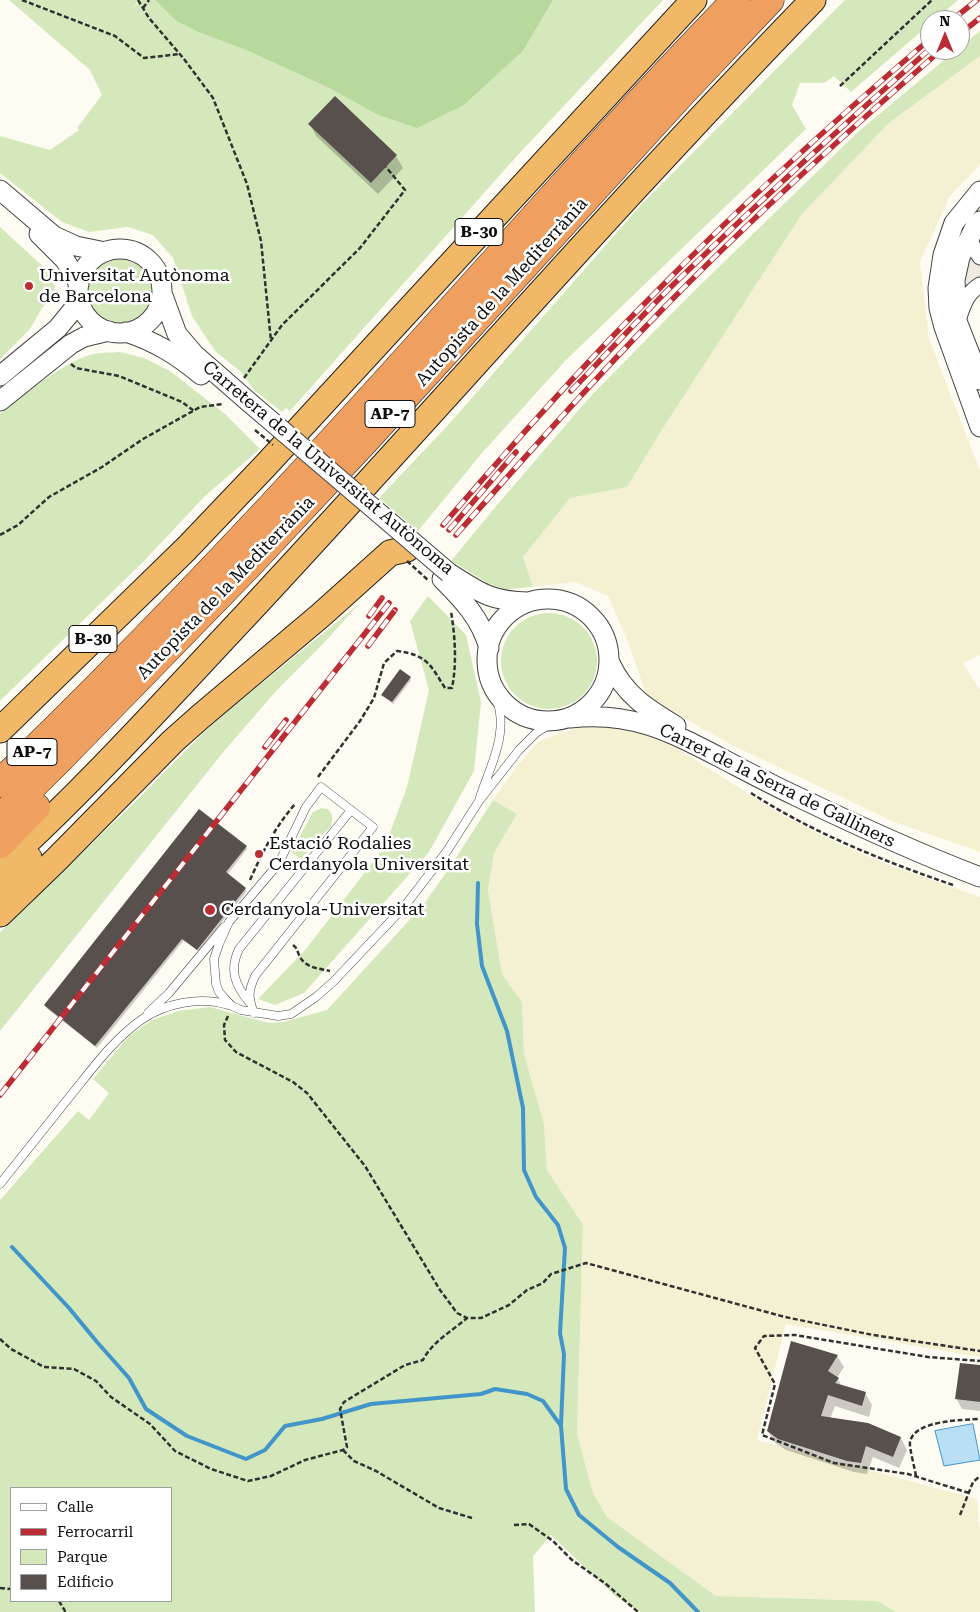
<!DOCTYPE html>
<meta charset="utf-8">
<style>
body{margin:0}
#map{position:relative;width:980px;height:1612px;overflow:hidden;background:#fefcf2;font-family:"Roboto Serif",serif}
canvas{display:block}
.legend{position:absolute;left:10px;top:1487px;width:162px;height:115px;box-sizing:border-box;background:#fff;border:1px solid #9f9f9f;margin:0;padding:6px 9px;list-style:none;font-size:15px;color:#0f0f0f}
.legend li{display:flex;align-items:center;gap:10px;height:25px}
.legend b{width:25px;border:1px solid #9f9f9f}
.north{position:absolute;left:920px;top:10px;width:50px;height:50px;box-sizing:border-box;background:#fff;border:1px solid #9f9f9f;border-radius:50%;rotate:0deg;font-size:14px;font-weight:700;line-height:20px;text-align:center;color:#0f0f0f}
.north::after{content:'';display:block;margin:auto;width:18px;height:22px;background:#bb2c35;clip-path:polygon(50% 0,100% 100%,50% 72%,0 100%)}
</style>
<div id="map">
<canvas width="980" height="1612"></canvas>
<ul class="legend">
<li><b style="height:6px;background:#fff"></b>Calle</li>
<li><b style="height:6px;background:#bb2c35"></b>Ferrocarril</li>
<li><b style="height:14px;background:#d4e8bc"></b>Parque</li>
<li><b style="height:14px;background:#58504c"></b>Edificio</li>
</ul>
<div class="north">N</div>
</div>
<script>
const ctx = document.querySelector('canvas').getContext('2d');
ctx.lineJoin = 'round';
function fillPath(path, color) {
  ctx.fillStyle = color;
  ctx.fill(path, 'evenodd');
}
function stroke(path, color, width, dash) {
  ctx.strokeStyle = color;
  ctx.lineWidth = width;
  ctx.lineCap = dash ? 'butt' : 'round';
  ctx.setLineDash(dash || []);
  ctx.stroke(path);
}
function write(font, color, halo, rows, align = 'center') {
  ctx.font = font + ' "Roboto Serif",serif';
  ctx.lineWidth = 5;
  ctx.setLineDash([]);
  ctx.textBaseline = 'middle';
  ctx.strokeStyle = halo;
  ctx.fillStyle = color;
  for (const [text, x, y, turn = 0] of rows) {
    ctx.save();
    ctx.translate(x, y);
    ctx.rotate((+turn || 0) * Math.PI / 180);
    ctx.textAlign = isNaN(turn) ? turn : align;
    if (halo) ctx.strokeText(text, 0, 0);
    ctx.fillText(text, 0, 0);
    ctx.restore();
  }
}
fillPath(new Path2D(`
 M980 56V165L950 196 920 262 929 338 980 471V655L963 663 980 690V852L894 822 732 745 647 697 628 642 608 596 575 582 533 587 523 557 570 498 627 487 665 425 802 214 889 123Z
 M584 726H598L619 728 645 734 667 742 782 815 837 843 889 865 980 897V1357L786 1324 757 1440 977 1499 979 1526 980 1527V1612H896L878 1601 716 1596 607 1517 593 1493 577 1434 583 1226 547 1170 544 1124 524 1054 522 1002 502 974 488 890 494 853 517 814 493 800 518 765 533 747 540 741 549 737Z`), '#f4f1d3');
fillPath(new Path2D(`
 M9 0H138L132 10 140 0H155L176 21 200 33 246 50 329 88 376 114 464 105 523 51 553 0H663L516 157 290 411 286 408 282 412 254 390 241 372 215 351 192 316 173 258 153 235 128 227 89 232 62 222 0 173V136L50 150 79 130 77 128 102 95 90 70Z
 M845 0H958L935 20H930V24L851 92 834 76 824 83H800L792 105 806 129 566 360 482 453 418 531 379 498 449 424 640 206Z
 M980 31V56L889 123 802 214 665 425 627 487 570 498 523 557 533 587 499 590 451 561 497 505 589 398 689 296 858 132 956 50H960V47Z
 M0 227 50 273 55 288 50 300 42 308 30 329 0 359Z
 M88 291a32 32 0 1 1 64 0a32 32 0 1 1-64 0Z
 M120 352 144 358 170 371 225 414 260 449 206 495 142 563 0 701V414C23 396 62 363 90 355 99 352 111 353 120 352Z
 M428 596 466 635 481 702 474 771 429 852 304 993 275 1005 258 999 306 949 385 846 407 787 429 690 410 621Z
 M359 604 322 645 277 690 225 750 0 1031V932L142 795 214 722Z
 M501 661a48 48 0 1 1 96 0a48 48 0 1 1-96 0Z
 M493 800 517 814 494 853 488 890 502 974 522 1002 524 1054 544 1124 547 1170 583 1225 577 1434 593 1493 607 1517 716 1596 878 1601 896 1612H640L615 1596 551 1535 533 1556 535 1612H0V1200L78 1111 89 1120 109 1093 93 1079 129 1036 152 1020 178 1011 210 1007 269 1023 283 1022 327 1010 424 904 450 867ZM171 1488V1601H11V1488Z
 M321 808 328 809C333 814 333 819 331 826L301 859 291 852 313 812Z`), '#d4e8bc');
fillPath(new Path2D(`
 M155 0H553L523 51 464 105 417 128 376 114 329 88 246 50 200 33 176 21Z`), '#b8d99c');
fillPath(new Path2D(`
 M972 255 980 265V280L965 293 967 268Z`), '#efebe0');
const water = new Path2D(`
 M973 1424 980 1460 944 1466 935 1431Z`);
fillPath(water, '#b9dff4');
stroke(water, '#4295c9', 1);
fillPath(new Path2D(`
 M335 98 396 156 403 168 378 194 316 136 310 124Z
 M410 678 411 680 393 704 384 697 383 695Z
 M246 847 247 849 227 875 247 891 199 951 184 940 97 1048 46 1008 45 1006Z
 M837 1356 844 1367 837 1378 842 1386 865 1393 872 1405 869 1417 835 1406 830 1419 868 1424 901 1438 907 1450 899 1468 873 1457 867 1474 854 1472 786 1450 775 1443 768 1431Z
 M980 1367V1411L962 1409 956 1398Z`), '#0003');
stroke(new Path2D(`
 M478 883 477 924 482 966 507 1031 523 1108 524 1170 536 1197 558 1225 565 1248 560 1333 564 1354 561 1425
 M12 1247 69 1308 97 1342 129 1378 146 1409 187 1436 246 1459 265 1450 285 1426 322 1419 371 1404 481 1394 495 1389 527 1394 543 1401 561 1426 566 1489 579 1515 618 1547 670 1583 698 1612`), '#4295c9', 4);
fillPath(new Path2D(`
 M335 96 397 155 371 183 308 124Z
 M400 669 411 677 392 702 381 695Z
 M199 809 247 846 226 872 246 888 197 950 182 939 95 1046 44 1005Z
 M791 1341 838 1355 828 1371 839 1378 835 1383 866 1392 862 1406 828 1395 821 1416 868 1423 901 1437 893 1457 866 1446 861 1463 847 1461 778 1439 767 1431Z
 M960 1363 980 1365V1402L955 1399Z`), '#58504c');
const service = new Path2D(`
 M480 797C489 770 504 742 500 713 499 704 495 695 493 686
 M249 1002C235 985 229 970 239 949L351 810
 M148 1013 169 993 224 927
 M254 1013C248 997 248 992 255 976L373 827 321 787 306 807 279 863 229 922 219 944 214 959 216 984 219 992 226 1000 232 1006 241 1010 278 1016 291 1014 316 997 334 981 404 907 447 851 479 801 519 750 536 733 553 722
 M0 1184C24 1154 48 1124 71 1095 93 1068 113 1040 141 1020 165 1003 201 996 228 1005`);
const minor = new Path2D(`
 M969 240 980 257
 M959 317C964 303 967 293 980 285`);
const tertiary = new Path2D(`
 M0 190 54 236 76 246 105 252
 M980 191 954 223 943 255 938 288 939 308 944 327 980 427
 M980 221 975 227 960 257 955 280 957 321 980 380
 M39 234 65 260 79 284
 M78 291a42 42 0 1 1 84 0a42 42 0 1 1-84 0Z
 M162 293 177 334 195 355 250 403
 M126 332C156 342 177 355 201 375
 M0 376 58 328 80 301
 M0 401 71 344 84 337 109 331
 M449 573C481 593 490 601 528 602
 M442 579C463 600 481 619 489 648
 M487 660a61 61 0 1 1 122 0a61 61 0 1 1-122 0Z
 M610 663C625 695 646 708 676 726
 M570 718C630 711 669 731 721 758 746 771 770 784 796 796 856 825 917 853 980 877`);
const trunk = new Path2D(`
 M0 730 187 548 266 465 694 0
 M0 867C87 788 166 700 246 615 436 411 619 200 813 0
 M0 889 29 858
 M0 914 56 860 173 741 200 717 321 615 390 553 407 549`);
const motorway = new Path2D(`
 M0 783C124 663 244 538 360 410 485 273 607 133 736 0
 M0 818 57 762 249 565 364 442 683 92 770 0
 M0 844 36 807`);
stroke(service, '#424242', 9);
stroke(minor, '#424242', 17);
stroke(tertiary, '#424242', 21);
stroke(trunk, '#202020', 27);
stroke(motorway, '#202020', 29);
stroke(new Path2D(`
 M22 0 115 36 144 58 180 54
 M138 0 149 18 184 59 213 98 247 184 261 241 271 341
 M143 8 149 0
 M840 86 932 0
 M71 364 76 368 119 376 182 402 194 411
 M244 378 282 325 360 248 405 190 386 167
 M0 535 18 525 49 497 102 467 143 439 200 407 223 404
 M478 658 483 685
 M318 777 360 721 374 698 384 663 397 651C427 655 430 664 445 688H452C457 663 455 636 451 611
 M751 793C813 833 883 861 953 885
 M250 880C262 853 275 827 295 804
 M293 945C297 948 297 950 299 955 305 968 317 968 330 971
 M228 1016 224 1025 225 1040 236 1052 293 1082 307 1093 365 1166 440 1290 457 1313 467 1318H481L509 1305 527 1290 543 1283 551 1274 586 1263 785 1317 873 1335 980 1351
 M0 1339 11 1349 44 1367 74 1369 96 1381 111 1397 150 1424 175 1451 211 1469 248 1481 271 1476 305 1460 343 1450 347 1447 340 1409 344 1402 405 1365 423 1360C432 1342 452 1331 467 1318
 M343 1450 354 1461 376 1471 439 1508 472 1518
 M916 1476C915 1469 909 1447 910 1442 914 1420 963 1420 980 1419
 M969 1493 908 1474 834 1463 762 1435 775 1384 755 1348 764 1336 795 1335 928 1357 980 1361
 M960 1515 973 1482 980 1476
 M514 1525 529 1524 553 1541 572 1560 606 1584 638 1612
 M0 1588 11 1589
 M59 1601 65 1611 68 1612`), '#313131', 2.5, [5, 2.5]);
stroke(service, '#fff', 8);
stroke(minor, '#fff', 15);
stroke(tertiary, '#fff', 19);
stroke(trunk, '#f1b867', 25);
stroke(motorway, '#ef9f60', 28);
const rail = new Path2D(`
 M952 20 977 0
 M960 34 980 18
 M571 391C607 354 642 315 679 279 761 200 844 124 930 49
 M443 525C511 446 581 367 655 293 742 204 835 120 930 39
 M449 530 516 452
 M456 535C522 460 588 386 657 315 747 222 844 135 941 50
 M369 616 382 598
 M368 646 395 610
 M265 747 286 720
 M0 1095 389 603`);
stroke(rail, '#bb2c35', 5.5);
stroke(rail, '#fff', 4, [11]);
const tertiaryBridge = new Path2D(`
 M250 403 449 573`);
stroke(tertiaryBridge, '#424242', 21, []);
stroke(new Path2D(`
 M255 430 273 445
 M407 561 428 580`), '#313131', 2.5, [5, 2.5]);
stroke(tertiaryBridge, '#fff', 19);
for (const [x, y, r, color] of [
 [29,286,5,"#bb2c35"],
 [259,854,5,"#bb2c35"],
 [210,910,6,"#bb2c35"]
]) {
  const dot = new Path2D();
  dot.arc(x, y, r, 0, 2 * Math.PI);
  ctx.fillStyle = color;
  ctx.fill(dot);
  stroke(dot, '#fff', 2);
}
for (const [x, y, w] of [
 [479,232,48],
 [390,414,50],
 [93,639,48],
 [32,752,50]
]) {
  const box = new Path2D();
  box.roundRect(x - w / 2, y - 13.5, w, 27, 4);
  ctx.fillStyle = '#fff';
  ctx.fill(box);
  stroke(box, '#0f0f0f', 1);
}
write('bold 16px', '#0f0f0f', null, [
 ["B-30",479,232],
 ["AP-7",390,414],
 ["B-30",93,639],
 ["AP-7",32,752]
]);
write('18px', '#0f0f0f', '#fff', [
 ["Universitat Autònoma",39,276],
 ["de Barcelona",39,297],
 ["Estació Rodalies",269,844],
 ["Cerdanyola Universitat",269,865],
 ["Cerdanyola-Universitat",221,910]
], 'left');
write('18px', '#0f0f0f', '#fff', [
 ["Autopista de la Mediterrània",502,292,-48],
 ["Carretera de la Universitat Autònoma",328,468,40],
 ["Autopista de la Mediterrània",226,588,-46],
 ["Carrer de la Serra de Galliners",777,786,26]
]);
</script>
